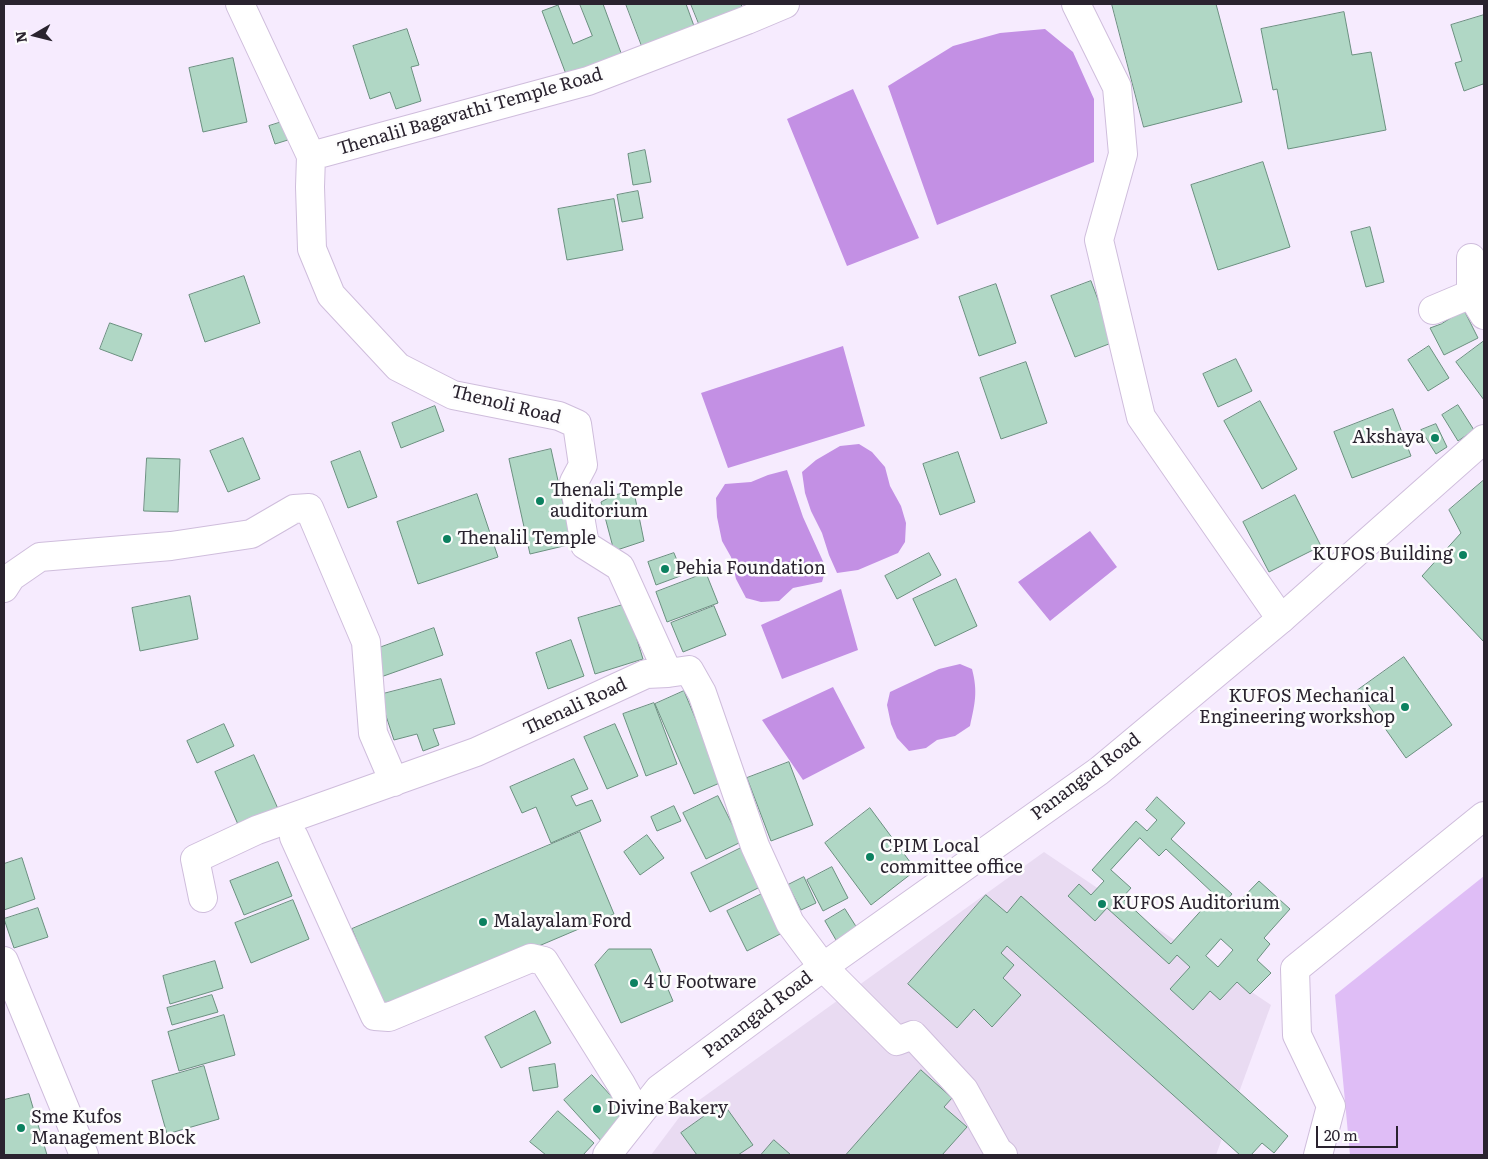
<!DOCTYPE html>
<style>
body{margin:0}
#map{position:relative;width:1488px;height:1159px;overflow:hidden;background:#f6ebfe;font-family:Literata,serif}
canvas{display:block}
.frame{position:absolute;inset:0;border:5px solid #2a232f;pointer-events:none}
.north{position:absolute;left:10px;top:10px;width:50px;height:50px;-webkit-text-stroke:4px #fdfdfd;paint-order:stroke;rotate:262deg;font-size:14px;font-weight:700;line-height:20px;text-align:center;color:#2a232f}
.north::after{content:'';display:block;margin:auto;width:18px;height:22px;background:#2a232f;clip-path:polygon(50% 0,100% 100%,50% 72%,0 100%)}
.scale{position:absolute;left:1316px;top:1126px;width:82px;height:22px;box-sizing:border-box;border:2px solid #2a232f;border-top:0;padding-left:6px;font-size:15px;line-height:18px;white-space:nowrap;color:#2a232f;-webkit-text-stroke:4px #fdfdfd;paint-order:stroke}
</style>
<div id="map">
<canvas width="1488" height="1159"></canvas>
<div class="frame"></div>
<div class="north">N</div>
<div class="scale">20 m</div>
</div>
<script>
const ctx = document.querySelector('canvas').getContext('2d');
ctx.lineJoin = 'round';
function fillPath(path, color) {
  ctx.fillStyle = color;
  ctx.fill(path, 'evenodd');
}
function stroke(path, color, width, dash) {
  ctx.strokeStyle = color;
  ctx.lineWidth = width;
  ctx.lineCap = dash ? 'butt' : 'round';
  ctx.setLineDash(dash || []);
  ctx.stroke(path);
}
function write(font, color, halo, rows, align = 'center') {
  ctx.font = font + ' Literata,serif';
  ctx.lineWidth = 5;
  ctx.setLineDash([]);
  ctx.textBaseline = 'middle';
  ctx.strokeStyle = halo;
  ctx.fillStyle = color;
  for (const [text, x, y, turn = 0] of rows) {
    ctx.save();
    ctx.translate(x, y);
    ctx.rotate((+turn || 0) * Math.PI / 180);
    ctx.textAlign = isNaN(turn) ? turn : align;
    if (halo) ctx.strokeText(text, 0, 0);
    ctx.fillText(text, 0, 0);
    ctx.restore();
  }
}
fillPath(new Path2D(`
 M1044 852 1271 1005 1216 1155H651L684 1111Z`), '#e9dbf2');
fillPath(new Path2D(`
 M1484 876V1155H1350L1335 995Z`), '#dfbdf6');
fillPath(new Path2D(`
 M1045 29 1073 52 1094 99V162L937 225 888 86 953 46 1000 33Z
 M853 89 919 238 847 266 787 119Z
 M843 346 865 426 728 468 701 393Z
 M859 444 872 452 885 467 890 486 901 506 906 523 905 542 898 553 858 570 837 573 829 555 822 533 811 511 805 493 802 472 816 460 840 446Z
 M787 470 803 517 826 568 822 582 793 588 779 601 761 602 746 598 736 579 731 557 722 541 717 517 716 498 725 484 751 482 768 475Z
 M1090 531 1117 567 1050 621 1018 582Z
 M841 589 858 650 782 679 761 625Z
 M960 664 972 669C978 692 975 703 970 726L955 736 937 740 926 748 909 751 897 738 891 724 887 705 890 692 939 669Z
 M833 687 865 748 803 780 762 720Z`), '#c390e4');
const building = new Path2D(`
 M580 4H603L624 61 569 82 542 11 558 5 573 44 592 36Z
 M626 4H686L694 26 642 46Z
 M691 4H741L745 15 702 31Z
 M1112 4H1216L1242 102 1144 127Z
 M1344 12 1352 55 1371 52 1386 130 1288 149 1277 89 1273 90 1261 29Z
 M1484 15V87L1483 84 1464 91 1455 63 1462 61 1451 25Z
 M407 29 419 65 411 67 421 101 396 109 390 92 370 99 353 46Z
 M233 58 247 122 203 132 189 68Z
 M285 121 291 139 275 144 269 126Z
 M645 150 651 182 633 185 628 154Z
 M1263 162 1290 247 1218 270 1191 185Z
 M638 191 643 218 622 222 617 195Z
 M614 199 623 250 567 260 558 209Z
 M1370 227 1384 282 1366 287 1351 232Z
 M244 276 260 323 205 342 189 295Z
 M1091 281 1114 342 1075 357 1051 296Z
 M996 284 1016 343 979 356 959 297Z
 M1464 310 1478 338 1444 355 1430 328 1441 324Z
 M110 323 142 334 132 361 100 349Z
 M1484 341V400L1456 362Z
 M1429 346 1449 378 1428 391 1408 360Z
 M1236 359 1252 391 1218 407 1203 374Z
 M1026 362 1047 423 1001 439 980 378Z
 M1260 401 1297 469 1262 489 1224 421Z
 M1458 405 1474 430 1458 441 1442 415Z
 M435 406 444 431 401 448 392 423Z
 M1393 409 1411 456 1352 478 1334 432Z
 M1436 424 1447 447 1436 454 1421 430Z
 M243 438 260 479 228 492 210 451Z
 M551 449 572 544 530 554 509 459Z
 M360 451 377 497 348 508 331 462Z
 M958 452 975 502 940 515 923 464Z
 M147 458 180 459 178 512 144 511Z
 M1484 480V642L1422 576 1461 533 1449 510Z
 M634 492 644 541 614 551 601 502 614 495Z
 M477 494 498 557 418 584 397 522Z
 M1295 495 1321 546 1269 572 1243 522Z
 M674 553 683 575 656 585 648 562Z
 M929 553 941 575 897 599 885 576Z
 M706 573 718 603 667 622 656 592Z
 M956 579 977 626 935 646 913 599Z
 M190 596 198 639 140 651 132 608Z
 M626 604 643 659 595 674 578 618Z
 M714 606 726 635 683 652 671 623Z
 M434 628 443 655 378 678 368 652Z
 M571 640 584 676 548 689 536 653Z
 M1404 657 1452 725 1406 758 1358 690Z
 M441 679 455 724 433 729 439 745 423 751 417 734 394 740 379 695Z
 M684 691 722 782 694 794 655 704Z
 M654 703 677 764 646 776 623 714Z
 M224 724 234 746 197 763 187 741Z
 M615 724 638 776 607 789 584 737Z
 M254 755 279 811 240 829 215 772Z
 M574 759 588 789 571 796 576 806 592 800 601 821 551 843 536 807 522 813 510 787Z
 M789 762 813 825 771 841 747 778Z
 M718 796 741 842 706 859 683 813Z
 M1157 797 1185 823 1171 839 1232 894 1227 900 1234 907 1259 881 1290 909 1264 938 1270 944 1257 960 1271 973 1250 994 1237 982 1220 1000 1210 991 1193 1010 1170 989 1190 967 1177 955 1169 964 1107 908 1095 921 1068 896 1079 884 1091 895 1104 881 1092 870 1136 821 1147 831 1157 820 1146 810ZM1140 838 1159 856 1166 849 1215 895 1171 944 1122 898 1131 888 1111 870ZM1221 939 1233 950 1218 967 1206 956Z
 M674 806 681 821 657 831 651 817Z
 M870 808 916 870 871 905 825 843Z
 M580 832 614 914 386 1011 352 929Z
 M647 835 664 858 640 875 624 852Z
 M745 846 764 885 710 912 691 873Z
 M22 858 35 899 4 910V864Z
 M278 862 292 896 244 915 230 881Z
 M832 867 848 898 823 911 807 880Z
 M804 877 816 903 801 910 788 885Z
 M768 891 788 930 747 951 727 911Z
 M986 895 1007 913 1021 896 1288 1136 1274 1153 1262 1143 1251 1155H1240L1007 946 1001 953 1014 965 1003 978 1021 995 992 1027 974 1009 957 1028 908 984Z
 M293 900 309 939 251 963 235 923Z
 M38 908 48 937 14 948 4 919Z
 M845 909 857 928 836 940 825 921Z
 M609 949H651L673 1001 621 1023 595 965Z
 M215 961 223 988 170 1004 163 976Z
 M212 995 218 1012 172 1025 167 1008Z
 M535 1011 551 1043 501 1068 485 1037Z
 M224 1015 235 1055 179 1071 168 1032Z
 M555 1064 558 1087 533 1091 529 1068Z
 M204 1066 219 1119 167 1134 152 1081Z
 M921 1070 952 1098 944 1107 967 1127 942 1155H846Z
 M592 1075 631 1118 604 1144 564 1100Z
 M29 1094 47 1155H4V1100Z
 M723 1103 753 1145 738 1155H697L681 1133Z
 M558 1111 594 1143 583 1155H546L530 1142Z
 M774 1140 791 1155H761Z`);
fillPath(building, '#b0d7c5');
stroke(building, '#6b9080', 1);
const minor = new Path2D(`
 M240 4 311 156 310 187 312 249 331 295 398 367 453 395 559 416 577 424 583 465 574 482 585 545 620 567 668 673
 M1076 4 1117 87 1123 154 1099 240 1141 417 1281 619
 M311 156 588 81 747 20 785 4
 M1471 294V258
 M1433 310 1471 294 1484 315
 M4 588 11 577 40 557 171 546 251 534 294 509 309 508 366 642 373 733 394 782
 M294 837 375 1016 389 1017 531 958 544 961 621 1084 638 1115
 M203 898 195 859 257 830 476 752 646 674 668 673 689 670 702 693 755 846 790 923 823 967 897 1041 913 1035 964 1090 998 1151 1003 1155
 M4 961 84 1155
 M1318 1155 1331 1106 1297 1035 1295 969 1484 816`);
const major = new Path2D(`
 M607 1155 659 1089 823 967 1099 771 1281 619 1484 439`);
stroke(minor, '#cfbddc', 30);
stroke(major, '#cfbddc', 30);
stroke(minor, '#fff', 28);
stroke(major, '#fff', 28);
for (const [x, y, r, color] of [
 [1435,438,5,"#0c8160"],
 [540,501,5,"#0c8160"],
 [447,539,5,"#0c8160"],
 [1463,555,5,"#0c8160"],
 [665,569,5,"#0c8160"],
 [1405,707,5,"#0c8160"],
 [870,857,5,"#0c8160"],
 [1102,904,5,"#0c8160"],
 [483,922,5,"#0c8160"],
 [634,983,5,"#0c8160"],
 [597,1109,5,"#0c8160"],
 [21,1128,5,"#0c8160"]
]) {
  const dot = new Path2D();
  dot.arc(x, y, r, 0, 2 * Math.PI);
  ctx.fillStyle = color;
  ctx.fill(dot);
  stroke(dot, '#fdfdfd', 2);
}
write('18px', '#2a232f', '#fdfdfd', [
 ["Thenalil Bagavathi Temple Road",470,112,-16],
 ["Thenoli Road",506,405,14],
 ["Thenali Road",575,707,-25],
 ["Panangad Road",1086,777,-37],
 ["Panangad Road",758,1015,-37]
]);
write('18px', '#2a232f', '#fdfdfd', [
 ["Akshaya",1425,438,"right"],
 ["Thenali Temple",550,491],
 ["auditorium",550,512],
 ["Thenalil Temple",457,539],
 ["KUFOS Building",1453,555,"right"],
 ["Pehia Foundation",675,569],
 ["KUFOS Mechanical",1395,697,"right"],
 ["Engineering workshop",1395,718,"right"],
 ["CPIM Local",880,847],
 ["committee office",880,868],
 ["KUFOS Auditorium",1112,904],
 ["Malayalam Ford",493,922],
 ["4 U Footware",644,983],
 ["Divine Bakery",607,1109],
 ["Sme Kufos",31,1118],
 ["Management Block",31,1139]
], 'left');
</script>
